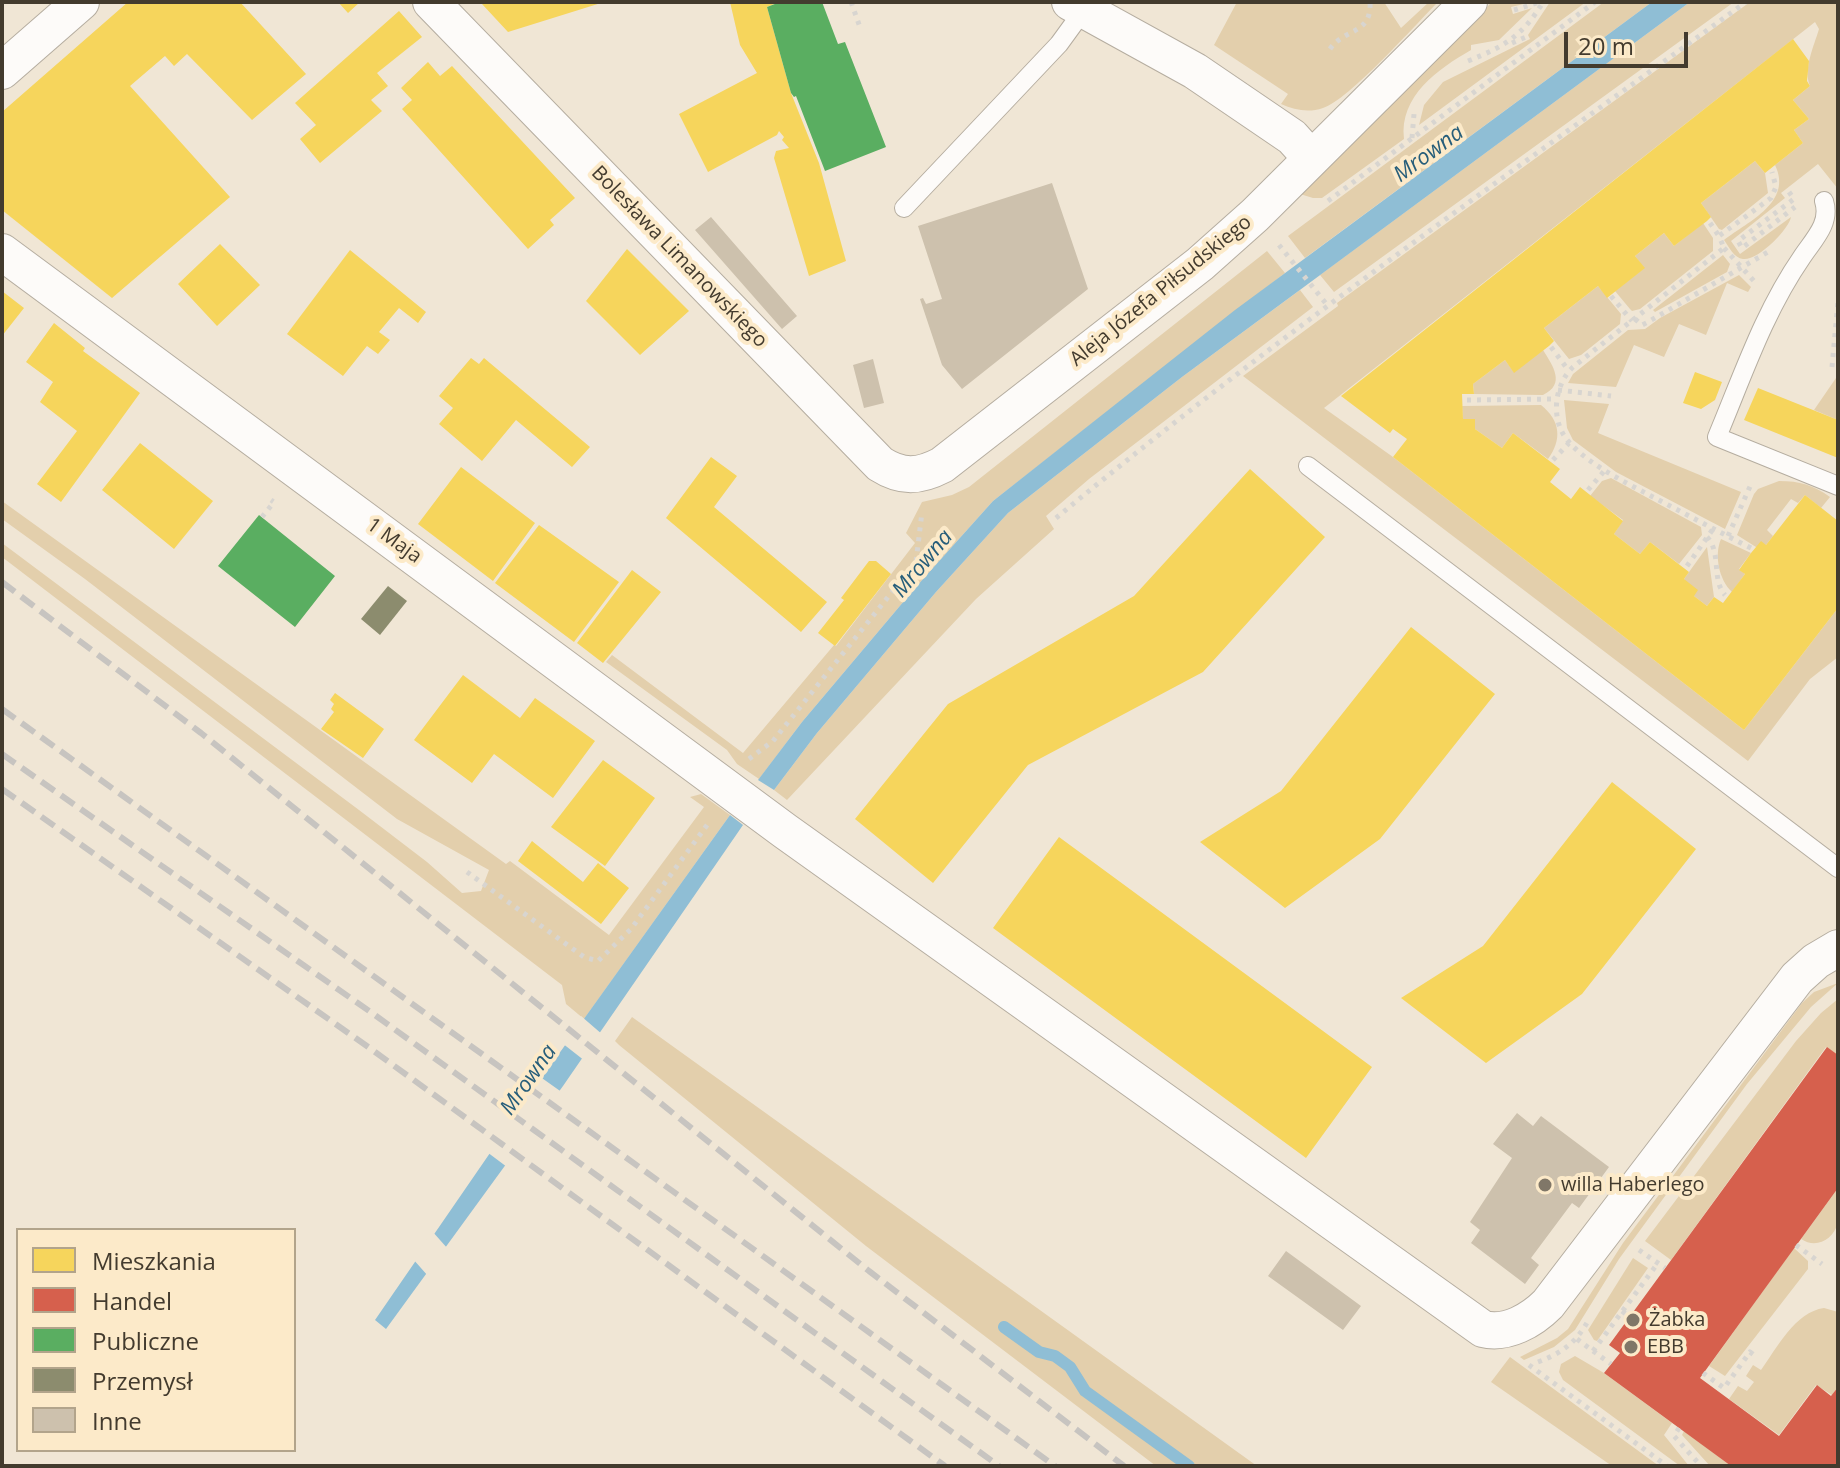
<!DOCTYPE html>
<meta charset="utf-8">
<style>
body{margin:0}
#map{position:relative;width:1840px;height:1468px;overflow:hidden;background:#f0e6d5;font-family:"Open Sans",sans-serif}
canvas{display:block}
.frame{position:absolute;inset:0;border:4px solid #433b2e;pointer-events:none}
.legend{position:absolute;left:16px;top:1228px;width:280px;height:224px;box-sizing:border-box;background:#fceac9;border:2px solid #b2a48b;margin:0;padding:10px 14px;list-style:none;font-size:24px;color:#433b2e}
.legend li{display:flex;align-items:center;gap:16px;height:40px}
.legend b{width:40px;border:2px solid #b2a48b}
.scale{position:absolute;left:1564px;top:32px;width:124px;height:36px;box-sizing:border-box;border:4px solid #433b2e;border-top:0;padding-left:10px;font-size:24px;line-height:28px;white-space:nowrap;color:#433b2e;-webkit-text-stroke:6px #fceac9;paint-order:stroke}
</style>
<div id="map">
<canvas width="1840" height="1468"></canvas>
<div class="frame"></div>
<ul class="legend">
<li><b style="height:22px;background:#f6d55c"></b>Mieszkania</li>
<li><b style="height:22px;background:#d6604d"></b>Handel</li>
<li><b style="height:22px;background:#5aae61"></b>Publiczne</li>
<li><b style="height:22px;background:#8c8c6e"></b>Przemysł</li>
<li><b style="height:22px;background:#cdc1ad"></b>Inne</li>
</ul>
<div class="scale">20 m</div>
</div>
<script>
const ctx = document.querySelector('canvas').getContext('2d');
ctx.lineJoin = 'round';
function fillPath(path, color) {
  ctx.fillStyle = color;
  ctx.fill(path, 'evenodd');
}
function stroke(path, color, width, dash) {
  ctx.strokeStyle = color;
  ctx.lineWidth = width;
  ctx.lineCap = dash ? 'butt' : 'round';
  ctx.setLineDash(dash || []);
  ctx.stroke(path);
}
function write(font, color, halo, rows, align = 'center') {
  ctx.font = font + ' "Open Sans",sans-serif';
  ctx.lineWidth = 8;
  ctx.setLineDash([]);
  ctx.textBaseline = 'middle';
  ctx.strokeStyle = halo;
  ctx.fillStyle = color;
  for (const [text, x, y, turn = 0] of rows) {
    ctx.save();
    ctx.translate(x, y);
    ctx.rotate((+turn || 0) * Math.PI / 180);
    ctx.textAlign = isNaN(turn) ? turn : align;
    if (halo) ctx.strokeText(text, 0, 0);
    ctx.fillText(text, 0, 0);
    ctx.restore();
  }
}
fillPath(new Path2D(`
 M1237 2H1384L1401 28 1429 2H1438C1416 24 1349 100 1323 108 1308 113 1295 110 1281 104L1288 94 1214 45Z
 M1492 2H1532L1511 7 1513 14 1532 8 1499 40 1471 45V50C1438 69 1399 96 1404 139L1322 198H1313L1300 194Z
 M1550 2H1586L1419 125 1424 105 1443 82 1530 39 1528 35Z
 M1604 2H1652L1305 258 1288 236Z
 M1690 2H1734L1334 292 1320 275Z
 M1750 2H1838V189L1818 164 1781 193 1785 198 1731 241 1740 254 1791 217C1789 229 1758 261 1743 259 1734 258 1729 247 1724 240 1749 221 1793 202 1775 165L1803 143 1794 130 1809 119 1793 100 1810 86C1803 69 1814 46 1819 29L1815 22 1324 408 1393 457 1744 730 1838 608V657L1810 679 1748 761 1243 376 1338 306 1337 303Z
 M1755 161 1765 173 1768 193 1722 230 1719 229 1701 203Z
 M1703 223 1713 238V251L1640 309 1632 311 1630 309 1615 291 1644 268 1635 256 1664 233 1674 246Z
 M1267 251 1285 273 993 501 915 588 802 722 759 779 737 764 727 750 606 662 612 655 743 753 834 645 836 646 915 543 906 533 922 502 952 495 969 487Z
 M1723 255 1730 264 1727 272 1655 312 1653 310Z
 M1739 275 1751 287 1748 292 1727 283 1706 335 1679 324 1664 357 1634 345 1616 387 1568 383 1573 374 1628 330 1645 329 1660 318Z
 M1598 286 1621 314 1620 324 1581 355 1569 359 1544 328Z
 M1300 290 1313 307 1089 479 1046 516 1054 529 976 599 787 800 774 790 817 733 936 592 1008 513 1182 377Z
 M1543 350C1553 366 1566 384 1543 395L1474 394 1473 384 1505 360 1514 372Z
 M1836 378H1838V420L1814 410Z
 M1564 400 1609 404 1598 433 1741 492 1725 529 1616 472 1573 440 1567 428Z
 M1541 405C1561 421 1562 440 1548 459L1513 433 1502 448 1475 429V419H1463L1462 406Z
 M1611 478 1701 527 1702 535 1679 564 1650 542 1640 554 1614 534 1623 520 1590 496 1602 481Z
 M1779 481C1800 481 1813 485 1830 497L1821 508 1805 495 1798 503 1791 499 1767 530 1773 536 1766 545 1756 547 1737 535 1754 494 1758 489Z
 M2 501 506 864 510 861 609 935 704 807 690 797 701 794 730 815 584 1019 566 1004 562 985 2 557V543L359 810 427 862 462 893 481 891 489 870 397 819 85 579 2 519Z
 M1721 539 1751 553 1739 569 1745 574 1732 592C1719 580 1714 555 1721 539Z
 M1707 547 1714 597 1707 606 1694 596 1684 579Z
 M1838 983 1811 1007 1747 1084 1619 1259 1575 1330 1554 1347 1524 1360 1520 1357 1557 1338 1568 1329 1623 1243 1802 1003 1814 992Z
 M1838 999V1055L1826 1047 1671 1260 1645 1241 1796 1041 1821 1013Z
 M632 1017 1257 1466H1156L866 1246 619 1045 615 1041Z
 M1838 1188C1838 1198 1840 1214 1838 1223 1833 1240 1816 1249 1801 1239Z
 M1794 1248 1808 1261V1269L1725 1376 1709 1366Z
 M1633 1258 1648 1268 1597 1341 1594 1340 1588 1330Z
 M1824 1308 1838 1312V1387L1832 1395 1816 1385 1779 1435 1729 1399 1738 1386 1747 1391 1754 1382 1746 1376 1753 1365 1761 1370C1777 1348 1795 1312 1824 1308Z
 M1575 1356 1604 1373 1672 1423 1664 1435 1689 1466H1680L1563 1380 1559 1372 1561 1364Z
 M1510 1357 1659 1466H1612L1491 1382Z
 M1684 1431 1731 1466H1710L1682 1435Z`), '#e3cfac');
fillPath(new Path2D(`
 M1652 2H1690L1182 377 1008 513 936 592 817 733 774 790 758 780 802 722 915 588 993 501 1235 310Z
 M730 815 743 825 563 1086 386 1329 375 1320 543 1076Z`), '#8fbed5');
fillPath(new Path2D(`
 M581 1016 603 1035 585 1061 562 1043Z
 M539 1076 563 1093 507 1167 487 1152Z
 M432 1231 448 1249 428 1276 413 1259Z`), '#f0e6d5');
fillPath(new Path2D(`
 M128 2H240L306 74 252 120 187 54 174 66 165 56 130 86 230 197 112 298 2 210V112Z
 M338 2H360L348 13Z
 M487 2H601V3L508 32 482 4Z
 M730 2H779L767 7 791 93 819 163 846 261 809 276 774 158 776 151 789 148 782 140 784 137 779 131 777 135 708 172 679 114 757 73 740 45Z
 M399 11 422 37 377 73 388 86 371 100 382 111 320 163 300 139 316 125 295 103Z
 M1793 39 1809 61 1807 81 1810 86 1793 100 1809 119 1794 130 1803 143 1765 173 1755 161 1701 203 1711 217 1707 221 1674 246 1664 233 1635 256 1645 268 1607 298 1598 286 1544 328 1554 341 1549 346 1514 373 1505 360 1473 384 1474 394H1462L1463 419H1475V429L1502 448 1513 433 1560 469 1550 482 1571 499 1580 487 1623 521 1614 534 1640 554 1650 542 1689 572 1684 579 1698 590 1694 596 1707 606 1714 597 1723 603 1745 574 1739 570 1751 553 1761 541 1766 545 1805 495 1838 521V608L1744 730 1393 457 1407 439 1393 429 1390 433 1341 396Z
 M428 62 440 76 452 66 575 198 550 220 554 225 528 249 402 109 412 100 401 88Z
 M220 244 260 285 217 326 178 284Z
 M627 249 689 311 640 355 586 301Z
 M350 250 426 312 418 323 399 308 379 332 390 340 378 354 367 346 343 376 287 334Z
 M2 291 24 308 2 336Z
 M54 323 85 348 83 351 140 393 61 502 37 484 77 431 40 402 53 382 26 362Z
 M471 358 479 364 484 358 590 447 572 467 516 420 482 461 439 424 453 408 439 396Z
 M1695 372 1722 382 1715 400 1701 409 1683 403Z
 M1758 388 1838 420V458L1744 420Z
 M140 443 213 501 174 549 102 490Z
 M711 457 737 476 714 507 827 602 801 632 666 518Z
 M461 467 535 523 493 581 418 524Z
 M1250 469 1325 537 1203 672 1028 765 933 883 855 819 948 704 1134 596Z
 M539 525 619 582 574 642 495 583Z
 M869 561H876L891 574 835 646 818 633 844 600 841 598Z
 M632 570 661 592 603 663 577 643Z
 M1411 627 1495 694 1380 839 1285 908 1200 842 1281 791Z
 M463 675 520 718 535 698 595 741 553 798 494 754 472 783 414 740Z
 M335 693 384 729 363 758 321 729 334 712 331 709 334 704 330 700Z
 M603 760 655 798 605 866 551 827Z
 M1612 782 1696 849 1582 994 1486 1063 1401 998 1483 946Z
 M1059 837 1372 1067 1306 1158 993 928Z
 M532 841 583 882 598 863 629 888 601 924 518 861Z`), '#f6d55c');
fillPath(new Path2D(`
 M1827 1047 1838 1055V1188L1700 1378 1779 1436 1817 1385 1831 1396 1838 1387V1466H1731L1604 1373 1620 1353 1609 1345Z`), '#d6604d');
fillPath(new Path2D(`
 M780 2H822L838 44 845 42 886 147 825 171 796 96 794 97 791 93 767 7Z
 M259 515 335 576 295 627 218 566Z`), '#5aae61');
fillPath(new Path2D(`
 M388 586 407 601 380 635 361 619Z`), '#8c8c6e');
stroke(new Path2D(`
 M1004 1327 1039 1352 1055 1356 1070 1367 1085 1391 1189 1466`), '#8fbed5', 12);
fillPath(new Path2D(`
 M1052 183 1088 289 962 389 942 365 920 299 923 298 926 304 942 299 918 226Z
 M711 217 797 316 782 329 695 230Z
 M873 359 884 403 864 408 853 365Z
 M1517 1113 1533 1126 1541 1116 1609 1167 1579 1208 1572 1203 1531 1258 1539 1265 1525 1284 1471 1243 1480 1230 1470 1222 1512 1158 1493 1144Z
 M1286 1251 1361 1306 1343 1330 1268 1276Z`), '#cdc1ad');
const service = new Path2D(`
 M1824 201C1831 223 1814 239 1802 257 1764 312 1743 375 1717 437L1838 486
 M904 208 1059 44 1083 11
 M1308 466 1838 868`);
const minor = new Path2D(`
 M431 2 880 464C902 478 919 477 942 465L1200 264 1255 215 1469 2
 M1070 2 1195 71 1292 137 1311 158
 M2 71 81 2
 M2 252 785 831 1483 1329C1507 1335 1532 1320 1548 1304L1797 978 1816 961 1838 948`);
stroke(service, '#b5ada0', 20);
stroke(minor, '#b5ada0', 38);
stroke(new Path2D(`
 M851 2 861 30
 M1514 10 1540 2
 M1512 43 1526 37
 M1330 49C1344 28 1372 35 1370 2
 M1468 61C1503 47 1523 36 1543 2
 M1412 138 1414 114
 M1789 192 1794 199 1738 241 1742 248 1795 207
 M1328 201 1595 2
 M1710 223 1719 236
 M1279 245 1328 306
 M1724 248 1754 281
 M1611 296 1632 321
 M1635 319 1642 325 1648 322 1768 252
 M1551 347 1569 371
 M1832 367 1838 301
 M1558 390 1611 396
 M1467 400 1557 399
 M1553 460 1569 443
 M1588 490 1605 470
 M262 517 274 502 271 500
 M1056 518C1277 335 1514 171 1746 2
 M1728 536 1752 482
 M1707 537C1722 553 1711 579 1725 595
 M1751 548C1717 531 1684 513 1651 496 1623 481 1589 465 1568 441 1550 420 1554 385 1573 367L1724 248 1719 236 1771 198 1776 187 1772 172
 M1687 566 1713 529
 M749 759 773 741 916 562 922 512
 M467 872 584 957 598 961 631 929 710 821
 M1796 1245 1822 1264
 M1639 1250 1665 1268
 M1622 1311 1630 1317
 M1577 1339 1593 1351 1658 1263
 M1593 1351 1611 1364
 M1538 1362C1562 1353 1577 1342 1589 1319
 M1529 1365 1667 1466
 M1703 1373 1724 1388 1750 1352 1754 1355
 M1679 1428 1674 1436 1701 1466`), '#d8d5d0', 5, [4, 6]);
stroke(service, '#fdfbf9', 18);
stroke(minor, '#fdfbf9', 36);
stroke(new Path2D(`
 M2 582 201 733 869 1271 1124 1466
 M2 709 1055 1466
 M2 754 372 1013 999 1466
 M2 789 371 1049 945 1466`), '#c7c4c0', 6, [16, 8]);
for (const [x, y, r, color] of [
 [1545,1185,8,"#807768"],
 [1633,1320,8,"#807768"],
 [1631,1347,8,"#807768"]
]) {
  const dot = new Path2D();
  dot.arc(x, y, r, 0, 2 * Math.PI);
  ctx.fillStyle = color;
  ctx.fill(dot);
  stroke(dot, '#fceac9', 3);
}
write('20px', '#433b2e', '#fceac9', [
 ["Bolesława Limanowskiego",679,257,46],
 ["Aleja Józefa Piłsudskiego",1161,291,-39],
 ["1 Maja",394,541,36]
]);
write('20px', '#433b2e', '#fceac9', [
 ["willa Haberlego",1561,1185],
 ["Żabka",1649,1320],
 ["EBB",1647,1347]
], 'left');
write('italic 22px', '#275e7a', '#fceac9', [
 ["Mrowna",1429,154,-36],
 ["Mrowna",923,564,-50],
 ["Mrowna",529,1080,-55]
]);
</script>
